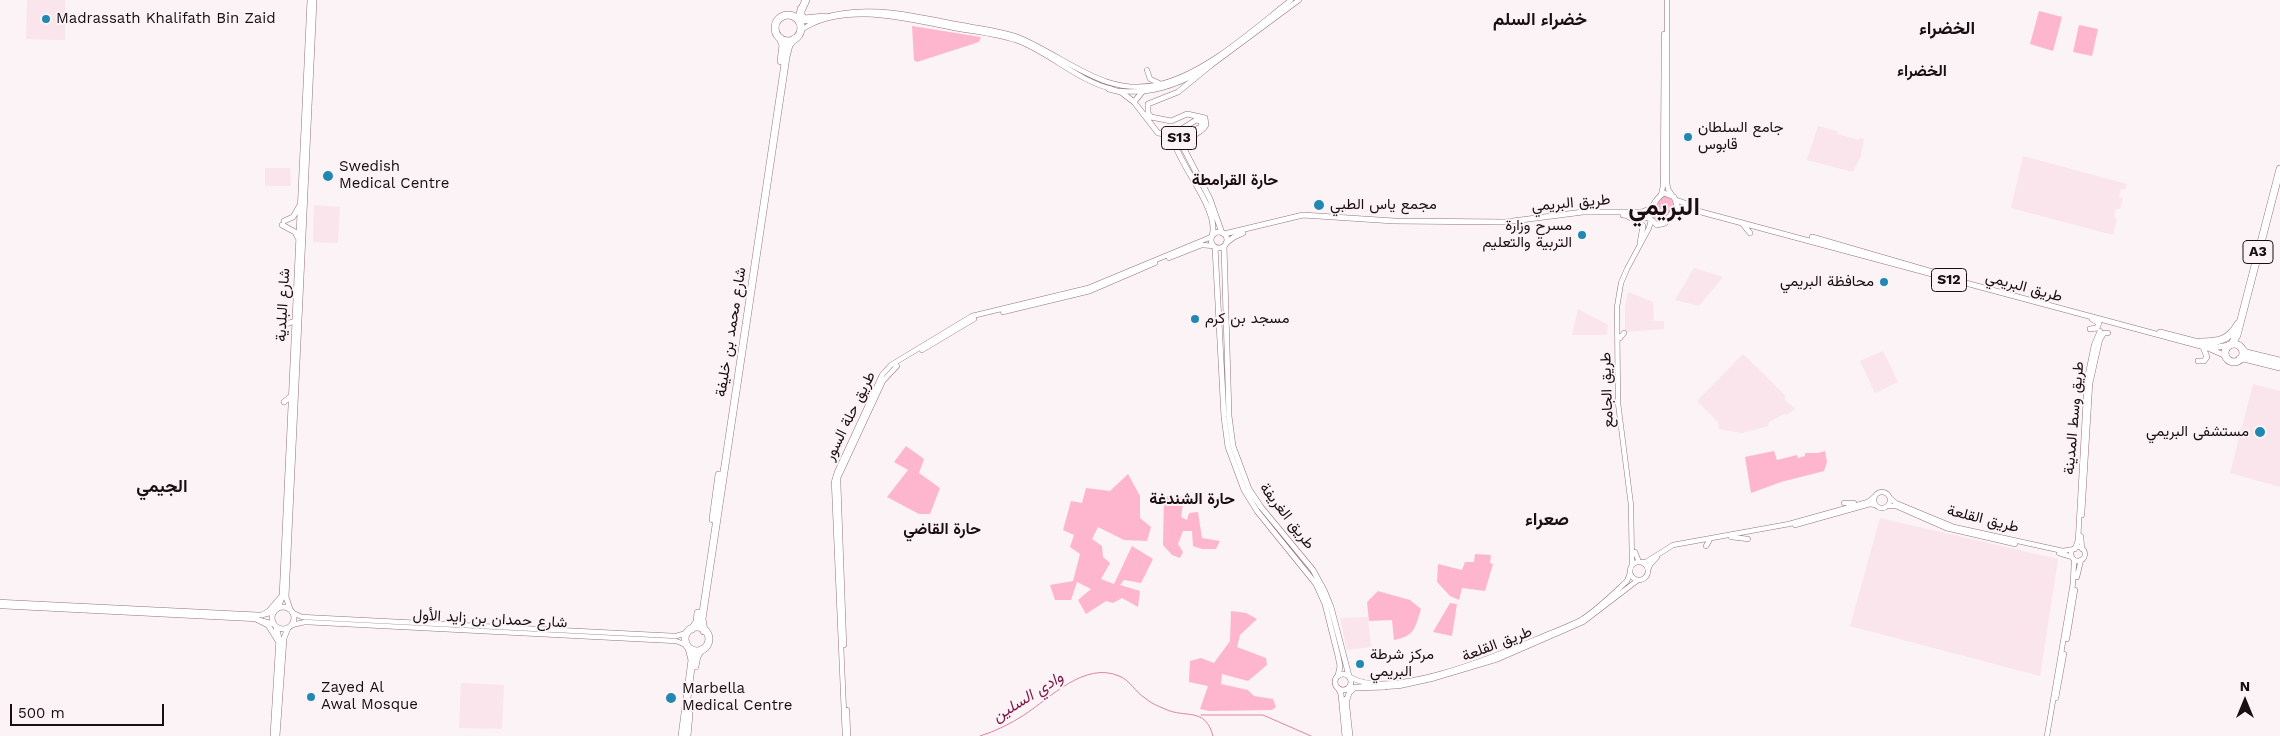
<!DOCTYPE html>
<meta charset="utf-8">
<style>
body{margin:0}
#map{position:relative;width:2280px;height:736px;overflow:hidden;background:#fbf3f5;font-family:"Work Sans",sans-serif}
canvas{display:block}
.north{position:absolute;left:2220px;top:676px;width:50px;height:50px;-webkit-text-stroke:4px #fbf3f5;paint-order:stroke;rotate:0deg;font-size:14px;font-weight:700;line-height:20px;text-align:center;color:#1b0e12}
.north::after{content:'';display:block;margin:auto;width:18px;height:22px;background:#1b0e12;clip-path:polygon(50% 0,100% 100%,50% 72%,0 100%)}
.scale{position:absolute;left:10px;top:704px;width:154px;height:22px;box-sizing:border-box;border:2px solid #1b0e12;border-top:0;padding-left:6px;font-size:15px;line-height:18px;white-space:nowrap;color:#1b0e12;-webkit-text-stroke:4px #fbf3f5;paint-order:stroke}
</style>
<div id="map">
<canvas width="2280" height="736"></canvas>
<div class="north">N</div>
<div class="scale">500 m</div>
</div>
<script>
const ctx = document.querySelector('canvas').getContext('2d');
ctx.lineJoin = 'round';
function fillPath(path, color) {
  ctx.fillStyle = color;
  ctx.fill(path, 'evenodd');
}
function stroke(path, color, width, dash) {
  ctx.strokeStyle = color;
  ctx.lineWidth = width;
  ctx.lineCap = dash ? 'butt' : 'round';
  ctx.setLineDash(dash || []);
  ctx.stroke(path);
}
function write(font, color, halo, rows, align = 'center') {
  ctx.font = font + ' "Work Sans",Vazirmatn,sans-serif';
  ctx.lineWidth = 4;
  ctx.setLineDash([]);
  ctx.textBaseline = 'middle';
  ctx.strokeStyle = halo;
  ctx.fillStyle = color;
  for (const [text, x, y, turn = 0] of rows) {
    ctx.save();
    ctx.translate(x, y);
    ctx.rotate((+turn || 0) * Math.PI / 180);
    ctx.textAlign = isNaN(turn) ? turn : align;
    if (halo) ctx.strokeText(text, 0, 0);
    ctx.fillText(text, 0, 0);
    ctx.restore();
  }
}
fillPath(new Path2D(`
 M27 0H65V40L26 39Z
 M1818 126 1837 131 1838 134 1858 140 1859 138 1864 139 1861 156 1853 172 1807 160Z
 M2023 156 2127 184 2125 190 2121 189 2119 197 2123 198 2120 209H2116L2114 217 2117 219 2113 235 2011 208Z
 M265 168H290L291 186H265Z
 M314 205 340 207 338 243 313 242Z
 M1694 268 1723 277 1699 306 1675 300Z
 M1628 292 1653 302 1654 321H1664V329L1625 332V306Z
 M1578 309 1608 325 1607 335H1572Z
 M1883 351 1898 382 1875 393 1860 361Z
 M1743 354 1785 395V400L1795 409 1787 415 1784 414 1769 422 1768 426 1742 433 1719 429 1718 422 1697 401Z
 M2253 384 2280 391V487L2230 473Z
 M1880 518 2058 559 2040 676 1850 626Z
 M1368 617 1371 647 1347 650 1340 618Z
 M461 683 504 685 502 729 459 728Z`), '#f9e5eb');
fillPath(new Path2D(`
 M2039 11 2062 17 2053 51 2030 44Z
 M2079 25 2098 29 2092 56 2073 52Z
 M912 26 981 37 979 42 917 62 914 60Z
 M1665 195 1673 198 1674 207 1664 222 1655 223 1651 215 1661 198Z
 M906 446 924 459 919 473 940 488 930 514H919L887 497 908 470 894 462Z
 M1774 451 1777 460 1797 455 1798 458 1805 456V453H1818L1825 451 1827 462 1824 471 1781 482 1751 493 1745 457Z
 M1128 474 1140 496V518L1151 527 1147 541 1124 540 1098 527 1092 539 1102 546 1103 557 1110 563 1101 579 1114 584 1132 546 1153 559 1141 583 1124 580 1120 585 1140 591 1138 607 1122 598 1113 603 1106 601 1086 614 1078 600 1091 589 1077 582 1071 600H1055L1050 585 1073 581 1080 554 1070 547 1074 535 1063 530 1071 501 1082 503 1086 488 1110 491Z
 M1164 496 1184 497 1181 517 1187 520 1189 513 1198 512 1202 538 1220 541 1216 549H1202L1193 546 1192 531H1183L1178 544 1183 552 1180 558 1172 555 1163 545Z
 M1475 554 1491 555 1490 563 1493 564 1485 591 1462 588 1459 600 1450 596 1437 582 1438 564 1462 570 1465 562H1474Z
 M1378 591 1410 600 1421 609C1415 628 1415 636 1394 640L1392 620 1369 621 1367 602Z
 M1450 603 1457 604 1452 636 1433 632Z
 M1231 611 1246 613 1257 619 1240 635 1237 647 1266 658 1267 665 1248 681 1222 674 1221 684 1248 690 1254 696 1273 699 1276 707 1272 710 1209 711 1200 709 1208 686 1189 682 1190 661 1201 658 1214 663 1230 641Z`), '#fdb6ce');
stroke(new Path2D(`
 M1201 715H1263L1311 736
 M980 736C996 731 1010 724 1024 715 1050 698 1085 661 1119 676 1130 680 1135 692 1145 698 1150 703 1158 706 1165 709 1186 719 1205 706 1213 736`), '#dc85a4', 1);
const secondary = new Path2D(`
 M1667 0V182L1668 189 1672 195
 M822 18C869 3 915 17 961 25 981 29 1002 31 1020 38 1068 58 1105 98 1161 84 1208 72 1254 29 1291 0
 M799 21H810
 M801 30C843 1 908 19 954 28 976 32 1000 34 1021 42 1052 55 1079 81 1112 89
 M1210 66 1299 0
 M1147 70 1150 79 1159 83
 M1120 91C1150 94 1175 86 1201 71
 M1661 195 1663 186 1664 34
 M1169 258 1202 245 1213 246
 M1003 312 1090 291 1155 263
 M1620 338 1624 333
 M2101 338 2104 333H2108
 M922 350 974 319
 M1874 500a8 8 0 1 1 16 0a8 8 0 1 1-16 0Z
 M1890 498 1896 503 1954 527 2063 551 2074 549
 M1844 503H1854
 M1888 506H1896L1946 528 2015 544
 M2082 515 2090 384 2101 335 2100 331
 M1795 525 1870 504 1875 505
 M2081 536 2082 549
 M1731 537 1748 539
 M1706 546 1709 541
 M2071 554a7 7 0 1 1 14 0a7 7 0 1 1-14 0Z
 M2075 549 2078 540 2087 379 2094 345 2100 331
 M1635 552 1639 562
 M2059 553 2072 557
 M1630 571a9 9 0 1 1 18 0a9 9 0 1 1-18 0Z
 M1642 562H1646L1673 545 1789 524 1868 502 1874 497
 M1632 565 1631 505 1618 403 1617 307 1621 283 1627 269 1649 228 1651 220
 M1648 570 1650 565 1657 557
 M2077 577 2081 560
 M0 602 262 615 274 612
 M0 606 256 619 273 624
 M293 613 302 617 636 634 676 636 687 633
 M292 625 305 622 676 641 686 645
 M2067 639 2075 590
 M844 645 838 478 883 381 897 366
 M1350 677C1390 701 1498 655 1539 638 1552 632 1568 627 1581 620 1597 610 1613 594 1627 581L1630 573
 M1382 687 1399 686 1431 679 1498 659 1583 622 1638 580
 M1349 688 1365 686
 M2056 698 2064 654
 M847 710 848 736
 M845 736 834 482 837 472 882 375 891 365 972 316 1088 288 1211 237
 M2047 736 2073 583 2074 560`);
const primary = new Path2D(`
 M1211 65 1178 92 1148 104V113L1151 117 1171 121 1187 114 1205 118 1206 125C1201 135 1187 135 1182 145L1210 199 1222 233
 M1109 89 1121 92 1134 102 1158 133 1172 135 1196 120 1202 121 1201 127 1180 137 1175 144C1181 167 1220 211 1212 236
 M1134 102 1143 91
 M1664 193 1674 197 1677 205 1665 223 1657 225 1650 219C1649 210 1656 198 1664 193Z
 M1676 200 1693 206
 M1673 213 1682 208 1690 209 2208 348 2226 356
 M1623 215 1650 218
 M1629 217 1640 222 1643 226 1640 243
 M284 221 293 217 300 205
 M1742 223 1750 233
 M282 225 295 232 298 238
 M1211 240a8 8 0 1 1 16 0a8 8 0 1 1-16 0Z
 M1224 234 1303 215 1394 221 1505 222 1583 212H1642L1652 208
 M1812 237 1936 273
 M1226 243 1234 237 1243 233
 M1224 246 1229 416 1233 446 1249 489 1261 507 1313 570 1324 590 1331 607 1349 676
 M1215 247 1224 417 1228 447 1244 490 1257 511 1316 584 1325 604 1338 656 1340 666 1338 676
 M286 324 295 321
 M2090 329 2097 328 2099 323 2092 319
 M2160 332 2218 347 2229 345
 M2198 361H2204L2207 357 2203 347
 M284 402 291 396
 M272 618a11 11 0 1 1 22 0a11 11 0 1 1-22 0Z
 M277 609 282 598 310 0
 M290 609 286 597 314 0
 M262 615 269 611 281 597
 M256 619 268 625 278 641
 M1335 682a8 8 0 1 1 16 0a8 8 0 1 1-16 0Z
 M1338 688 1341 694 1345 736
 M1346 699 1350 736
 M1346 703 1349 693 1354 688 1385 687
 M273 736 279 638 276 627
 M277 736 284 638 288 628`);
const highway = new Path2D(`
 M801 9V16L805 19 824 17
 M800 13 806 0
 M775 28a13 13 0 1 1 26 0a13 13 0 1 1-26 0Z
 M780 38 783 45 781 61
 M2201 342C2219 342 2229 340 2238 324
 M2232 344 2237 335 2280 169
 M2225 353a9 9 0 1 1 18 0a9 9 0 1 1-18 0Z
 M2242 349 2246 353 2280 361
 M2240 359 2244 358 2280 367
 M713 519 719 475
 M685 639a12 12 0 1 1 24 0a12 12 0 1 1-24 0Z
 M692 629 697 622 698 613
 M704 631 702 619 786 57 789 45 794 39
 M695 666 697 656 701 650
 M682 736 692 660 689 648
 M687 736 689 714`);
stroke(secondary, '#96727e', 5.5);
stroke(primary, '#96727e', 6);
stroke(highway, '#96727e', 8);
stroke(secondary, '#fff', 4.5);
stroke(primary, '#fff', 5);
stroke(highway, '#fff', 7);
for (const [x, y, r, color] of [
 [46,19,5,"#2188b1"],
 [1688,137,5,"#2188b1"],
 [328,176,6,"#2188b1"],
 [1319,205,6,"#2188b1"],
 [1582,235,5,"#2188b1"],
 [1884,282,5,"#2188b1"],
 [1195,319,5,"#2188b1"],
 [2260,432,6,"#2188b1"],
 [1360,664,5,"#2188b1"],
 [311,697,5,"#2188b1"],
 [671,698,6,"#2188b1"]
]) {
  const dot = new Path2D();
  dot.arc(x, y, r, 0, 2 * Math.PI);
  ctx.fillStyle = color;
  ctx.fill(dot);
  stroke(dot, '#fbf3f5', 2);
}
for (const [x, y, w] of [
 [1179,138,35],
 [2258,252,30],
 [1949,280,35]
]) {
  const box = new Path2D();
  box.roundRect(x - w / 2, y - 11.5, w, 23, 4);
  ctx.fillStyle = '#fbf3f5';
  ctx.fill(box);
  stroke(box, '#1b0e12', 1);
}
write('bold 14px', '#1b0e12', null, [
 ["S13",1179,138],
 ["A3",2258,252],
 ["S12",1949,280]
]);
write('15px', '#1b0e12', '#fbf3f5', [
 ["Madrassath Khalifath Bin Zaid",56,19],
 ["جامع السلطان",1698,128],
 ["قابوس",1698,145],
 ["Swedish",339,167],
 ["Medical Centre",339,184],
 ["مجمع ياس الطبي",1330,205],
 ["مسرح وزارة",1572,226,"right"],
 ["التربية والتعليم",1572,243,"right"],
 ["محافظة البريمي",1874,282,"right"],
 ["مسجد بن كرم",1205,319],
 ["مستشفى البريمي",2249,432,"right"],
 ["مركز شرطة",1370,655],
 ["البريمي",1370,672],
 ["Zayed Al",321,688],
 ["Awal Mosque",321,705],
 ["Marbella",682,689],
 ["Medical Centre",682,706]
], 'left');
write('15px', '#1b0e12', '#fbf3f5', [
 ["طريق البريمي",1571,203,-5],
 ["طريق البريمي",2024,287,15],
 ["شارع البلدية",283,305,-87],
 ["شارع محمد بن خليفة",731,332,-81],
 ["طريق الجامع",1607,390,-92],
 ["طريق حلة السور",850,416,-64],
 ["طريق وسط المدينة",2074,418,-85],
 ["طريق الغريفة",1287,516,52],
 ["طريق القلعة",1983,519,14],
 ["شارع حمدان بن زايد الأول",490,619,3],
 ["طريق القلعة",1497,644,-21]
]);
write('bold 16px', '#1b0e12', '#fbf3f5', [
 ["الخضراء",1922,71],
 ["حارة القرامطة",1235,180],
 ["حارة الشندغة",1192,499],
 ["حارة القاضي",942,529]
]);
write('italic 16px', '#7d1547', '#fbf3f5', [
 ["وادي السلين",1028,697,-32]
]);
write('bold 18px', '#1b0e12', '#fbf3f5', [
 ["خضراء السلم",1540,20],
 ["الخضراء",1947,29],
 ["الجيمي",162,487],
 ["صعراء",1547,520]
]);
write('bold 25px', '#1b0e12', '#fbf3f5', [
 ["البريمي",1664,208]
]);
</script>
